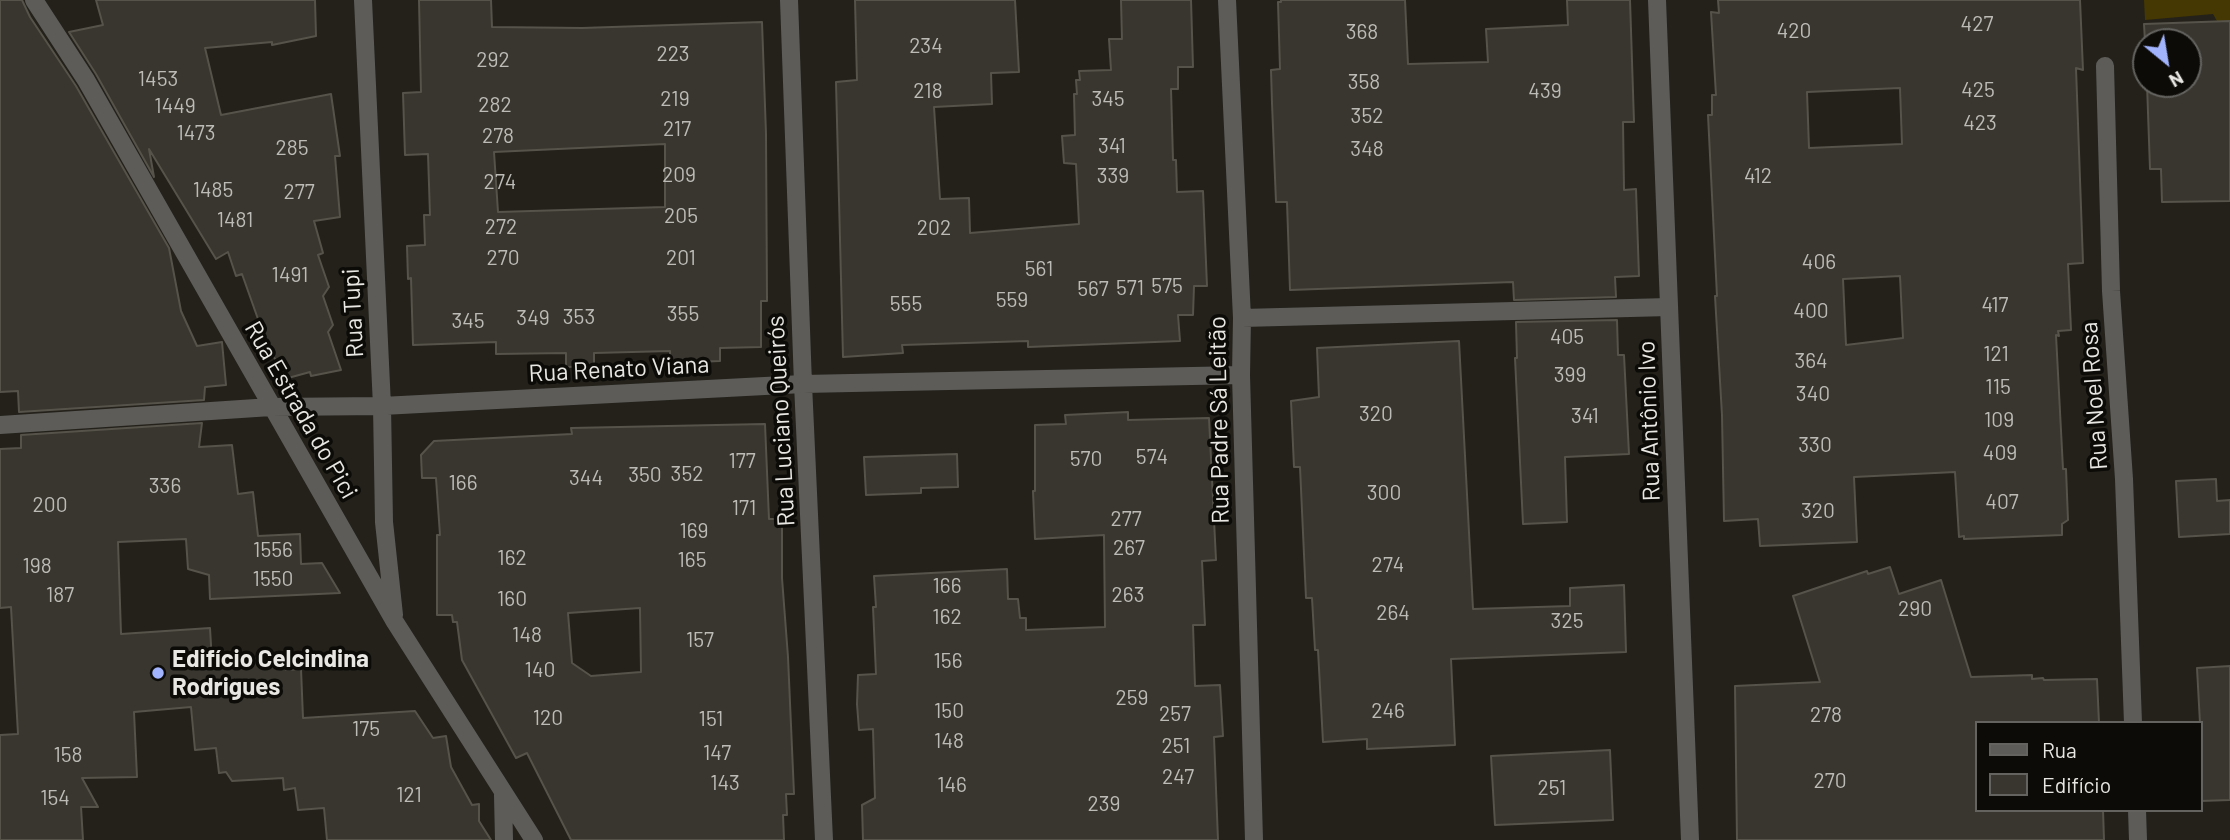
<!DOCTYPE html>
<meta charset="utf-8">
<style>
body{margin:0}
#map{position:relative;width:2230px;height:840px;overflow:hidden;background:#23211a;font-family:Barlow,sans-serif}
canvas{display:block}
.legend{position:absolute;left:1975px;top:721px;width:228px;height:91px;box-sizing:border-box;background:#0c0b08;border:2px solid #646360;margin:0;padding:9px 12px;list-style:none;font-size:21px;color:#e9e7e3}
.legend li{display:flex;align-items:center;gap:14px;height:35px}
.legend b{width:35px;border:2px solid #646360}
.north{position:absolute;left:2132px;top:28px;width:70px;height:70px;box-sizing:border-box;background:#0c0b08;border:2px solid #646360;border-radius:50%;rotate:150deg;font-size:19px;font-weight:700;line-height:28px;text-align:center;color:#e9e7e3}
.north::after{content:'';display:block;margin:auto;width:24px;height:32px;background:#a1b3fd;clip-path:polygon(50% 0,100% 100%,50% 72%,0 100%)}
</style>
<div id="map">
<canvas width="2230" height="840"></canvas>
<ul class="legend">
<li><b style="height:9px;background:#5e5c59"></b>Rua</li>
<li><b style="height:19px;background:#38362e"></b>Edifício</li>
</ul>
<div class="north">N</div>
</div>
<script>
const ctx = document.querySelector('canvas').getContext('2d');
ctx.lineJoin = 'round';
function fillPath(path, color) {
  ctx.fillStyle = color;
  ctx.fill(path, 'evenodd');
}
function stroke(path, color, width, dash) {
  ctx.strokeStyle = color;
  ctx.lineWidth = width;
  ctx.lineCap = dash ? 'butt' : 'round';
  ctx.setLineDash(dash || []);
  ctx.stroke(path);
}
function write(font, color, halo, rows, align = 'center') {
  ctx.font = font + ' Barlow,sans-serif';
  ctx.lineWidth = 7;
  ctx.setLineDash([]);
  ctx.textBaseline = 'middle';
  ctx.strokeStyle = halo;
  ctx.fillStyle = color;
  for (const [text, x, y, turn = 0] of rows) {
    ctx.save();
    ctx.translate(x, y);
    ctx.rotate((+turn || 0) * Math.PI / 180);
    ctx.textAlign = isNaN(turn) ? turn : align;
    if (halo) ctx.strokeText(text, 0, 0);
    ctx.fillText(text, 0, 0);
    ctx.restore();
  }
}
fillPath(new Path2D(`
 M2144 0H2230V44L2213 14 2145 20Z`), '#453802');
const building = new Path2D(`
 M0 0H22L30 17 76 86 169 248 181 311 197 346 222 342 226 385 205 387 204 400 19 412 18 391 0 392Z
 M96 0H315L316 36 272 45V42L205 48 221 115 331 94 340 156H335L340 217 314 221 323 253 318 255 329 287 323 296 333 325 328 332 341 370 311 376 310 372 288 378 269 350 242 274 236 276 228 252 216 259 149 149 154 177 96 74 69 32 103 25Z
 M419 0H491L492 27 582 28 762 22 766 134 767 301H761V347L720 348V361L670 363V351L594 353V366L566 367V353L496 354V342L413 345 411 278 408 279 407 246 425 245 424 215H430L428 154 405 155 403 93 421 92ZM665 144V207L498 212 494 152Z
 M855 0H1015L1019 72 991 73 992 104 934 107 940 199 969 198 970 233 1079 224 1076 164 1064 163 1062 136 1075 135 1074 94H1077L1076 80H1080L1079 71 1111 70 1109 39H1122L1121 0H1191L1193 67H1178V89H1171L1173 160H1176L1177 192 1203 191 1207 286H1194L1193 315H1178L1180 341 1028 347V341L902 345 903 353 843 357 836 82 857 80Z
 M1281 0H1405L1408 64 1488 62 1486 29 1568 25 1567 0H1630L1634 122H1623L1624 190 1636 189 1639 276 1615 277 1616 297 1514 300 1513 282 1290 290 1287 202H1276L1272 103 1271 70 1280 69 1278 2H1281Z
 M1718 0H2080L2083 70 2076 68 2083 263 2068 264 2071 330 2058 331 2059 336 2056 335 2063 469H2066L2068 520 2062 524V535L1964 539V536L1959 537 1955 472 1854 477 1857 542 1760 546 1758 519 1724 521 1722 415 1715 296H1717L1708 115H1712V95H1716L1711 12 1719 13ZM1900 88 1902 144 1809 148 1807 92ZM1900 276 1903 338 1846 345 1843 279Z
 M2230 21V201L2162 202 2161 169H2150L2147 84H2188V42H2146V59L2144 24Z
 M1617 320 1618 355H1624L1629 454 1565 457 1567 522 1523 524 1515 358H1517L1516 322Z
 M1459 341 1473 609 1570 606V588L1624 585 1626 652 1451 659 1455 745 1367 749V739L1323 742 1318 650H1315L1312 598H1306L1300 467H1294L1291 401 1319 397 1317 348Z
 M1128 412V420L1209 418 1216 560 1202 561 1205 625H1193L1195 686 1220 685 1223 736 1214 737 1218 840H863L862 805 875 798 873 729 859 730 857 704 858 675 876 674 873 607H876L874 576 1007 569 1008 599H1018L1020 618H1026V630L1105 627 1104 535 1035 539 1033 491H1035V425L1066 424 1065 415Z
 M202 423 199 447 232 445 238 494 253 492 258 536 300 534 301 564 322 563 340 593 210 599 209 575 188 569 186 539 118 542 121 634 210 628 212 662 263 658V667L286 666V670L301 669 303 718 415 711 433 738 446 736 451 767 472 805 479 804V821L491 840H327L324 808 298 810 295 788 284 790 283 778 232 781 226 772 219 773 216 748 195 750 191 707 134 712 137 777 82 778 98 807H81L83 840H0V735L18 734 11 607 0 608V449L21 448V435Z
 M765 424 769 519H782V578L788 657 794 794H786L787 815H783L784 840H571L527 753 516 758 462 660 457 622H453L452 615H437V535H440L436 478H422L421 455 434 441 572 434 571 428ZM640 608 641 672 591 676 572 663 568 613Z
 M957 454 958 487 921 488V493L866 495 864 457Z
 M2216 479 2217 501 2230 500V534L2179 537 2176 481Z
 M1890 567 1899 594 1941 580 1971 677 2032 675V679L2043 678 2044 680 2097 679 2099 723H1976V810H2103L2104 840H1737L1735 686 1820 682 1793 596 1867 571 1868 574Z
 M2230 666V800L2200 801V723L2197 668Z
 M1610 750 1613 820 1495 825 1491 756Z`);
fillPath(building, '#38362e');
stroke(building, '#56534b', 2);
stroke(new Path2D(`
 M34 0 86 80 395 622 534 840
 M363 0 382 406 384 522 394 615
 M789 0 803 384 824 840
 M1227 0 1242 318 1241 375 1254 840
 M1657 0 1690 840
 M2105 66 2111 291 2124 479 2133 723
 M1242 318 1669 307
 M0 425 271 407 382 406 803 384 1241 375
 M503 795 504 840
 M2137 810 2138 840`), '#5e5c59', 18);
for (const [x, y, r, color] of [
 [158,673,7,"#a1b3fd"]
]) {
  const dot = new Path2D();
  dot.arc(x, y, r, 0, 2 * Math.PI);
  ctx.fillStyle = color;
  ctx.fill(dot);
  stroke(dot, '#0c0b08', 2.5);
}
write('21px', '#bdbbb6', null, [
 ["427",1977,24],
 ["420",1794,31],
 ["368",1362,32],
 ["234",926,46],
 ["223",673,54],
 ["292",493,60],
 ["1453",158,79],
 ["358",1364,82],
 ["425",1978,90],
 ["218",928,91],
 ["439",1545,91],
 ["219",675,99],
 ["345",1108,99],
 ["282",495,105],
 ["1449",175,106],
 ["352",1367,116],
 ["423",1980,123],
 ["217",677,129],
 ["1473",196,133],
 ["278",498,136],
 ["341",1112,146],
 ["285",292,148],
 ["348",1367,149],
 ["209",679,175],
 ["339",1113,176],
 ["412",1758,176],
 ["274",500,182],
 ["1485",213,190],
 ["277",299,192],
 ["205",681,216],
 ["1481",235,220],
 ["272",501,227],
 ["202",934,228],
 ["270",503,258],
 ["201",681,258],
 ["406",1819,262],
 ["561",1039,269],
 ["1491",290,275],
 ["575",1167,286],
 ["571",1130,288],
 ["567",1093,289],
 ["559",1012,300],
 ["555",906,304],
 ["417",1995,305],
 ["400",1811,311],
 ["355",683,314],
 ["353",579,317],
 ["349",533,318],
 ["345",468,321],
 ["405",1567,337],
 ["121",1996,354],
 ["364",1811,361],
 ["399",1570,375],
 ["115",1998,387],
 ["340",1813,394],
 ["320",1376,414],
 ["341",1585,416],
 ["109",1999,420],
 ["330",1815,445],
 ["409",2000,453],
 ["574",1152,457],
 ["570",1086,459],
 ["177",742,461],
 ["352",687,474],
 ["350",645,475],
 ["344",586,478],
 ["166",463,483],
 ["336",165,486],
 ["300",1384,493],
 ["407",2002,502],
 ["200",50,505],
 ["171",744,508],
 ["320",1818,511],
 ["277",1126,519],
 ["169",694,531],
 ["267",1129,548],
 ["1556",273,550],
 ["162",512,558],
 ["165",692,560],
 ["274",1388,565],
 ["198",37,566],
 ["1550",273,579],
 ["166",947,586],
 ["187",60,595],
 ["263",1128,595],
 ["160",512,599],
 ["290",1915,609],
 ["264",1393,613],
 ["162",947,617],
 ["325",1567,621],
 ["148",527,635],
 ["157",700,640],
 ["156",948,661],
 ["140",540,670],
 ["259",1132,698],
 ["150",949,711],
 ["246",1388,711],
 ["257",1175,714],
 ["278",1826,715],
 ["120",548,718],
 ["151",711,719],
 ["175",366,729],
 ["148",949,741],
 ["251",1176,746],
 ["147",717,753],
 ["158",68,755],
 ["247",1178,777],
 ["270",1830,781],
 ["143",725,783],
 ["146",952,785],
 ["251",1552,788],
 ["121",409,795],
 ["154",55,798],
 ["239",1104,804]
]);
write('24px', '#e9e7e3', '#0c0b08', [
 ["Rua Tupi",353,313,-93],
 ["Rua Renato Viana",619,369,-3],
 ["Rua Noel Rosa",2094,396,-94],
 ["Rua Estrada do Pici",301,410,60],
 ["Rua Padre Sá Leitão",1219,420,-91],
 ["Rua Luciano Queirós",781,421,-93],
 ["Rua Antônio Ivo",1649,421,-92]
]);
write('bold 24px', '#e9e7e3', '#0c0b08', [
 ["Edifício Celcindina",172,659],
 ["Rodrigues",172,687]
], 'left');
</script>
